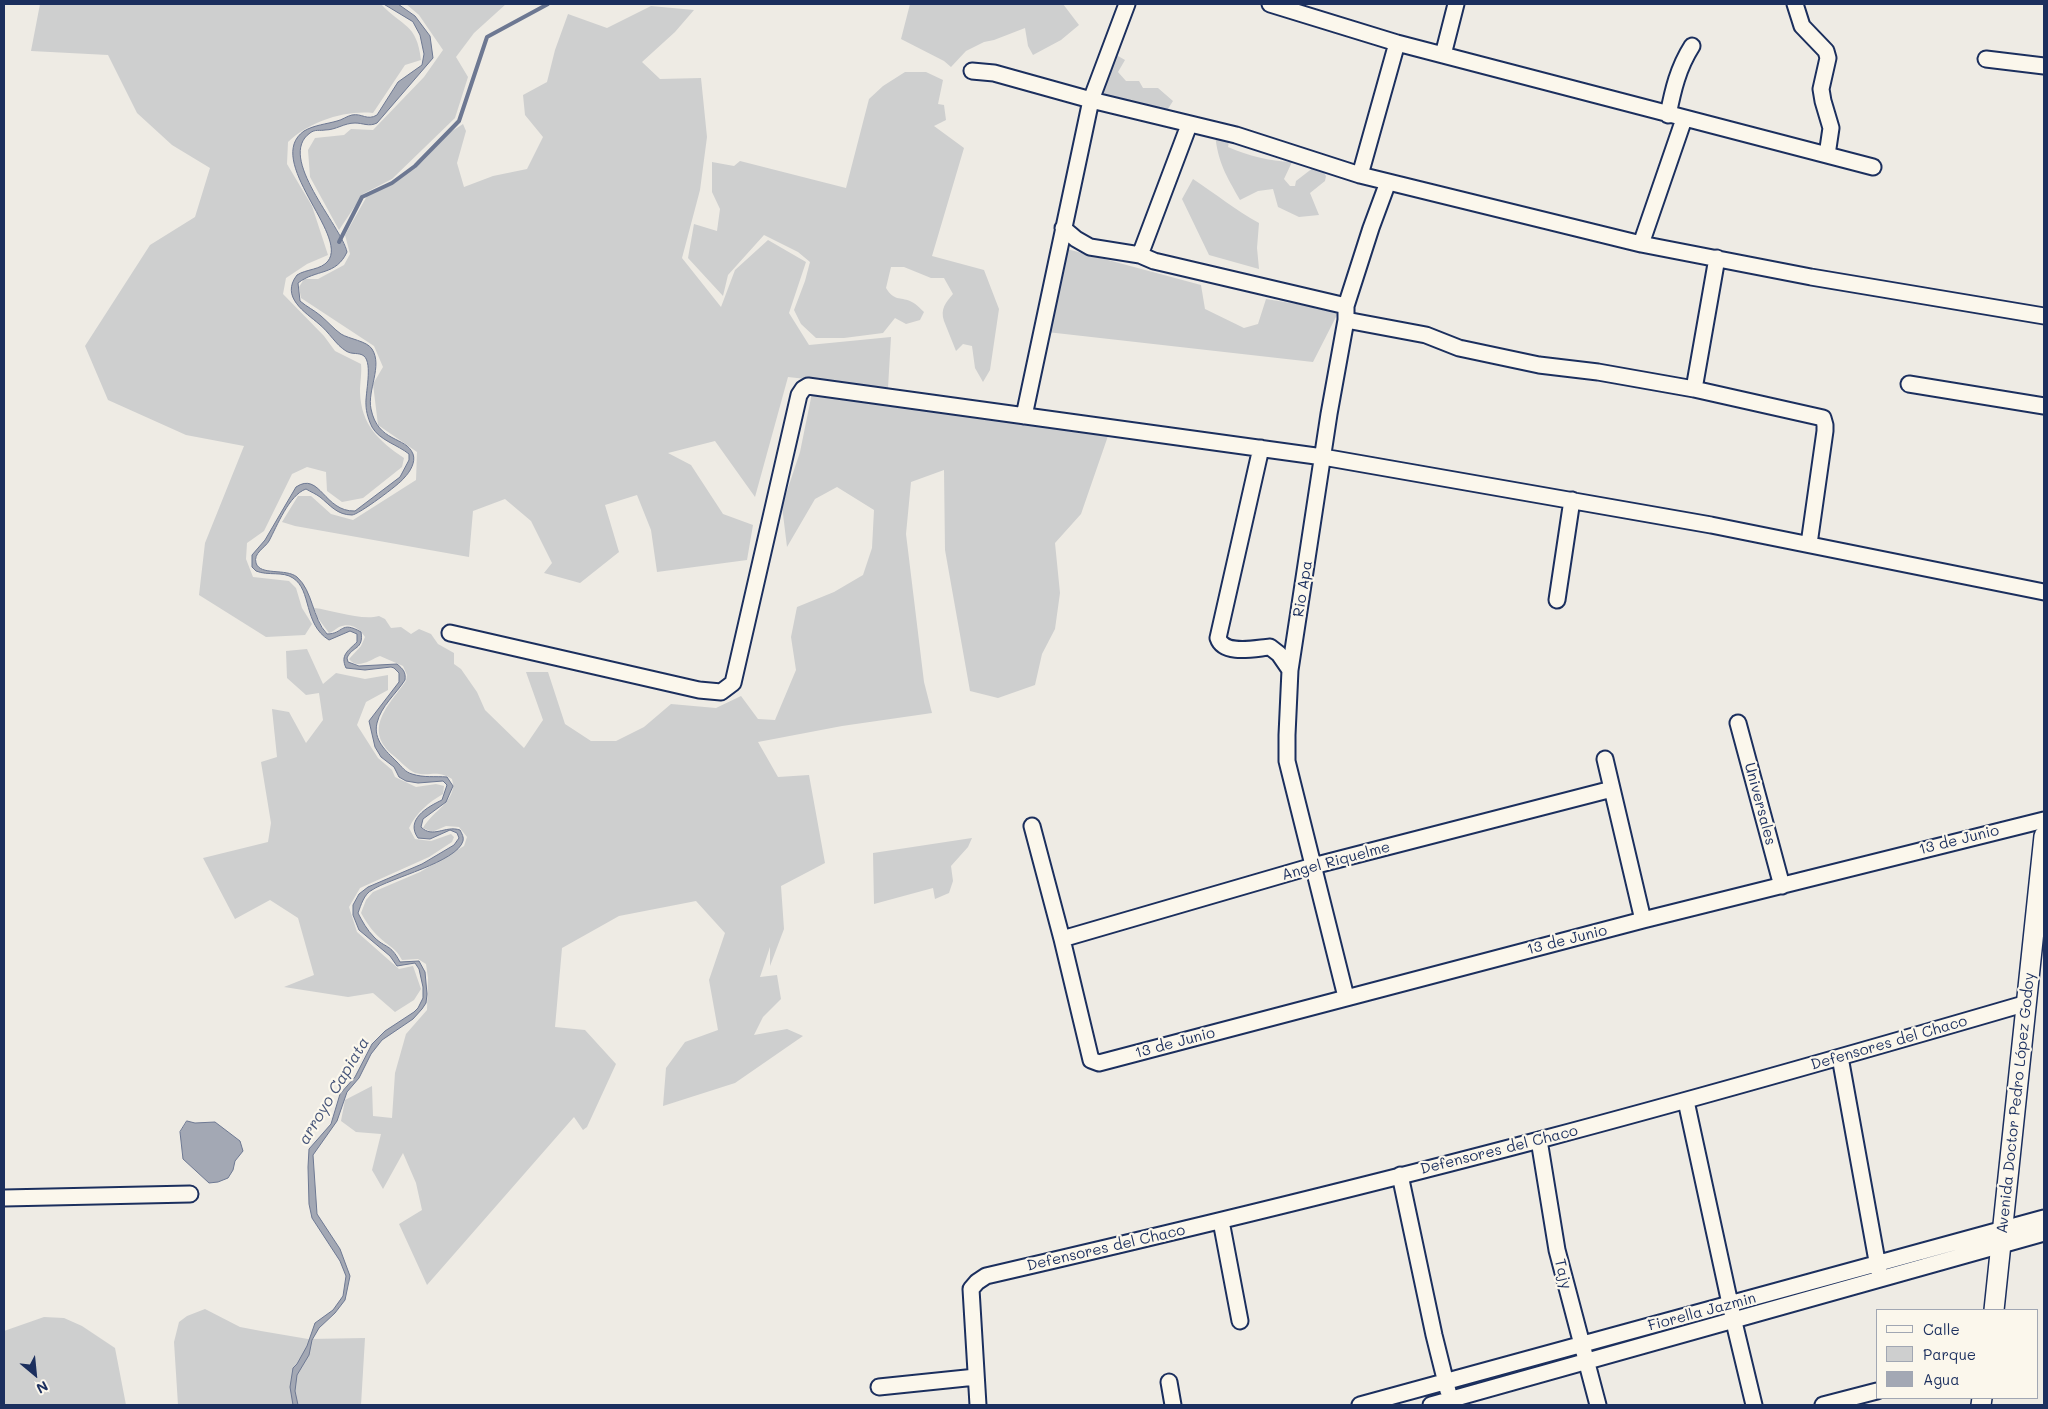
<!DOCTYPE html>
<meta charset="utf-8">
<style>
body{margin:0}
#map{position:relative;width:2048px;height:1409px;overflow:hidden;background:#eeebe4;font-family:Mali,sans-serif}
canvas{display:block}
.frame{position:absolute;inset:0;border:5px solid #1b2f5e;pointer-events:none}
.legend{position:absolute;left:1876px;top:1309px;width:162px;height:90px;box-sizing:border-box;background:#fbf7ec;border:1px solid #a1a7b3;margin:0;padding:6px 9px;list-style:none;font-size:15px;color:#1b2f5e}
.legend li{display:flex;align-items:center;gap:10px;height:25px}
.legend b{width:25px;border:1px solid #a1a7b3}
.north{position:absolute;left:10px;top:1349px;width:50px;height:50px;-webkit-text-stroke:4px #fbf7ec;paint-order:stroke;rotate:152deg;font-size:14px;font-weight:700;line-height:20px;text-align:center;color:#1b2f5e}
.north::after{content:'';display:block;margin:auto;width:18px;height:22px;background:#1b2f5e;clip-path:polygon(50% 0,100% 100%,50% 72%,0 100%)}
</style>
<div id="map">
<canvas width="2048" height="1409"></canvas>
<div class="frame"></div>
<ul class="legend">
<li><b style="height:6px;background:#fbf7ec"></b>Calle</li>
<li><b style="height:14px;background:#cecfcf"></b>Parque</li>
<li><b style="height:14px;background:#a3a8b4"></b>Agua</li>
</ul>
<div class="north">N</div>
</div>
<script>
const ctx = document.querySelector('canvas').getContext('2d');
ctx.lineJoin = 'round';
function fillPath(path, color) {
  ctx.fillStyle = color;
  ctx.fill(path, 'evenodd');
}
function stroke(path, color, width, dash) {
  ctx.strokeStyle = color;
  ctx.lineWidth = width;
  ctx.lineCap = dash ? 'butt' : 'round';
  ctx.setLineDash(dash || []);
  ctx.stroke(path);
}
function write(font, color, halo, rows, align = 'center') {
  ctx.font = font + ' Mali,sans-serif';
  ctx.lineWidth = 4.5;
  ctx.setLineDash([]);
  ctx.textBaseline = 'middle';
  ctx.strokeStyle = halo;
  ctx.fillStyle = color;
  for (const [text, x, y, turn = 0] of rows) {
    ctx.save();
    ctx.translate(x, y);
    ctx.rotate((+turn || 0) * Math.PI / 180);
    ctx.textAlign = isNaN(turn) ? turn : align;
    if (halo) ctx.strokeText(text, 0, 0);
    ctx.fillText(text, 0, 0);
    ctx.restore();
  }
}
fillPath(new Path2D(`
 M40 4H381C402 27 417 23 421 60L405 65 373 113C344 110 309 122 288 142L287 164 312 206 328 255 307 264 286 278 283 294 324 336 335 351 361 364C362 373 360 382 360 392 361 425 379 441 404 458L402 467 363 498 342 502 327 491 326 472 307 467 292 474 264 531 247 543 246 559 253 577 289 581 296 588 302 608 312 624 305 635 266 637 199 595 205 543 244 446 186 435 108 400 85 346 150 245 195 217 210 168 172 145 137 113 108 55 31 51Z
 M406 4H506L474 33 456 57 468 77 455 118 392 179 363 194 339 230 310 177 308 150 315 138 344 135 351 129 373 130 424 77 443 50 419 15Z
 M910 4H1063L1079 25 1061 40 1033 55 1028 46 1025 28 994 40 984 42 966 51 951 67 944 61 901 39Z
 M651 6 694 10 675 32 642 62 660 79 701 78 707 137 700 190 682 258 721 307 735 270 768 240 806 262 789 313 809 345 891 337 888 388 788 377 755 497 715 441 668 453 691 465 723 514 753 525 747 560 657 572 651 530 637 495 605 505 619 552 580 583 544 573 552 563 531 521 505 499 473 511 469 557 295 526 282 522 298 496H311L331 514 353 520 416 480 417 452 378 425 373 384 383 367 374 346 301 298 299 287 304 279H318L344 265 350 254 345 235 367 196 393 184 423 161 449 133 463 124 466 131 457 163 464 187 493 176 527 169 543 137 525 115 523 95 547 82 555 50 568 14 607 28Z
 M1111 52 1125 60 1118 72 1126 81H1139L1143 88H1158L1173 101 1166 112 1092 99Z
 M905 72H926L943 80 938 104 944 105 946 120 934 126 964 148 932 256 984 270 999 309 990 370 983 382 975 368 972 346 963 344 956 351 944 321C940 309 946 302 953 294L944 278H931L904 267H891L886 288C894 301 900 297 910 301 915 303 920 308 924 312L920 320 906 324 895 318 883 333 844 338H816L801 324 794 310 805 281 810 262 798 252 764 235 728 275 723 296 688 258 694 224 717 231 720 209 712 192V162L734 166 740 161 846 188 869 99 883 86Z
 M1231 133 1228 147C1249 156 1269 161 1292 162L1284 179 1290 186H1295L1296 181 1318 164 1326 176 1325 181 1310 193 1319 215 1299 217 1278 207 1273 189 1258 191 1240 200C1226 175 1218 163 1215 134Z
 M1193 179C1216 194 1235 210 1259 223L1257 248 1259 269 1209 255 1182 199Z
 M1067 249 1201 285 1205 309 1244 328 1258 324 1266 299 1339 311 1313 362 1047 332Z
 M812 393 1108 436 1081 514 1055 543 1060 593 1055 629 1042 654 1035 685 998 698 970 691 945 550 944 470 911 482 906 534 924 682 932 713 842 726 758 742 778 777 809 775 825 863 781 886 784 929 770 966V947L760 977 777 975 781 999 763 1017 754 1035 787 1029 803 1036 735 1083 663 1106 666 1068 685 1042 718 1030 709 980 725 933 696 901 619 916 562 948 555 1027 585 1030 616 1064 587 1127 583 1130 574 1117 427 1285 399 1224 422 1210 416 1183 403 1153 383 1189 372 1170 381 1134 356 1132 341 1121 345 1100 372 1086 373 1116 392 1118 395 1073 406 1034 427 1010 428 978 426 964 418 959 402 960C395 947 391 948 380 938 372 931 367 923 361 913L366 900 373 892 420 872 464 846 467 837 459 827 446 826 432 832 423 828C433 810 458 801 452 779 436 769 431 777 415 773 408 770 400 761 394 756 362 730 388 706 406 681L407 675 403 666 380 656C370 660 357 670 349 659L361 646 365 637C359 628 351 622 339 627 335 629 333 632 329 633L317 617 314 608C333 610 361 621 379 616L385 619 391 628 401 627 411 634 419 629 431 634 438 644 454 653V664L461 669 477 692 485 710 524 748 543 720 526 672H548L565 724 591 741H616L644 727 671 704 716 708 741 696 758 719 775 720 796 670 791 637 797 607 834 592 863 575 872 548 874 510 837 487 815 499 787 547 782 506 800 452Z
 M307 649 323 684 336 673 365 679 388 675V690L366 702 357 725 378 758 392 770 395 777 416 787 436 784 444 786 443 794C429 802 416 813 409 828L415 839 431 841 451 834 454 837 452 842 429 857 360 888 349 907 357 932 399 969 413 966 421 989 414 1000 395 1012 373 993 348 997 284 987 314 975 298 918 270 900 235 919 203 858 268 842 271 823 261 762 277 757 272 709 289 712 306 743 323 720 319 693 306 695 287 678 286 651Z
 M972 838 968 847 951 866 953 881 949 893 935 899 933 888 874 904 873 853Z
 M205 1309 240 1327 261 1331 308 1339 365 1338 361 1405H178L174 1342 179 1322 187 1316Z
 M44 1317 64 1318 82 1326 115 1348 126 1405H4V1331Z`), '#cecfcf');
const water = new Path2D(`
 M384 4H398L415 16 430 36 433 58 377 123C369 127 363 123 355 123 344 123 336 130 325 130 320 131 315 129 310 133 276 157 341 225 347 252 336 276 316 269 298 283L300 301C307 307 314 310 321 316 328 322 334 329 341 334 349 339 367 341 372 349 383 366 367 390 371 409 378 443 406 436 413 454 416 462 410 472 404 478 400 484 358 515 352 515 337 515 330 505 320 497 316 494 311 492 306 489 289 495 277 526 269 541 265 548 253 553 256 563 260 576 286 568 297 577 313 591 312 618 327 634 344 634 340 620 361 632 364 650 352 646 347 658L348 662 359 666 397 664C403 669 406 672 405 680 396 694 381 706 377 723 373 740 386 751 397 762 402 767 405 772 412 774 424 778 435 776 447 777L453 786 446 802 423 819 421 827C433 839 445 825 460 830 462 834 464 837 463 841 457 862 390 878 372 890 364 894 361 905 358 913 362 921 367 930 374 937 386 949 390 943 400 962L419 961 425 972 427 994 426 1003 422 1009 413 1019 382 1040 371 1054 359 1078 347 1092 337 1121 313 1155 317 1214 340 1249 350 1276 345 1300 335 1313 319 1328 312 1340 309 1355 297 1375 295 1391 298 1405H293L290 1387 293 1368 297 1364 307 1346 315 1323 333 1310 343 1296 346 1276 340 1261 312 1218 309 1204 308 1167 309 1149 331 1124 340 1094 355 1077 372 1044 385 1031 414 1012 418 1008 423 998V987L419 969 415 963 397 966 390 956 359 930 353 915V905L359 894 368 887 422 864 454 845 459 838 457 833 450 830 430 839 418 838C405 820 427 807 442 800L447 785 443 781 418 783 406 781 399 777 394 767 381 757 375 747 369 721 399 682V673L394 668 391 667 365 670 346 668C340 655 348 651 357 642V634L350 631 329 640C303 624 312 590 293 578 283 571 268 576 256 571L252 567V555L265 540 296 487C320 471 324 512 355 511L400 477 409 460V454C398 445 379 440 372 427 369 421 366 412 366 405 365 394 373 364 364 356 359 352 352 355 346 351 336 345 329 332 319 324 305 312 280 297 297 275 306 269 321 270 328 261 349 235 263 160 304 131 314 125 327 124 337 121 342 120 347 116 352 115 362 113 367 121 377 115L398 82 422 65 424 54 420 35 413 22Z
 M187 1121 195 1123 215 1122 240 1141 243 1151 235 1161 233 1170 228 1178 218 1182 209 1183 183 1159 180 1132Z`);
fillPath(water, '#a3a8b4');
stroke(water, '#6d7892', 1);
stroke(new Path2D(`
 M339 242 362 197 392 183 415 166 459 121 487 37 548 4`), '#6d7892', 4);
const minor = new Path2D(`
 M1270 4 1397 43 1873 167
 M1795 4 1802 26 1826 51 1828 58 1821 89 1823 101 1831 128 1827 155
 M1443 55 1456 4
 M1986 59 2044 66
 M972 71 994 73 1091 100 1236 135 1360 175 1641 244 1811 277 2044 316
 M1668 115C1673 90 1678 68 1692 46
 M1189 125 1140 255 1154 261 1346 306
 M1360 175 1397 43
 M1063 228 1076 239 1090 247 1140 255
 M1641 244 1684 119
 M1346 320 1426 335 1459 348 1539 365 1598 372 1694 389 1823 418 1825 425V431L1809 544
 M1909 384 2044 406
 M1694 389 1717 258
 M1024 416 1091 100 1127 4
 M1261 448 1218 638C1224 656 1256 648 1270 647L1279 654 1290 670
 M1557 600 1572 500
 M450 633 699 690 721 692 733 683 799 395 803 389 808 386 1323 457 1711 525 2044 592
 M1738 723 1782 886
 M1605 759 1643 920
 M1032 826 1062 939 1091 1060 1099 1063 1643 920 2044 820
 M1062 939 1313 866 1612 789
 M1346 997 1287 761V735L1290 670 1329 414 1346 320V306L1371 228 1388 182
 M1840 1057 1879 1272
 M1686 1101 1734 1322 1754 1405
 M1539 1140 1557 1250 1598 1405
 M1400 1175 1434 1335 1448 1391
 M4 1198 190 1194
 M1221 1221 1240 1321
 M1169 1382 1173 1405
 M879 1387 976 1377
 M978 1405 971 1289 977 1282 986 1276C1172 1233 1358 1188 1543 1139 1705 1096 1866 1050 2027 1003
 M1360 1405 2044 1218
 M1431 1405 2044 1233
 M1823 1405 1877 1391`);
const major = new Path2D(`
 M1994 1310 2044 836
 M1981 1405 1982 1398`);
stroke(minor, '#1b2f5e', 19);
stroke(major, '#1b2f5e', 22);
stroke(minor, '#fbf7ec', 15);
stroke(major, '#fbf7ec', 19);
write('15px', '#1b2f5e', '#fbf7ec', [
 ["Rio Apa",1303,589,-81],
 ["Universales",1760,804,75],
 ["13 de Junio",1959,840,-14],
 ["Angel Riquelme",1336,861,-15],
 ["13 de Junio",1567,940,-14],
 ["13 de Junio",1175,1043,-15],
 ["Defensores del Chaco",1889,1043,-16],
 ["Avenida Doctor Pedro López Godoy",2016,1103,-84],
 ["Defensores del Chaco",1499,1150,-14],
 ["Defensores del Chaco",1106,1248,-13],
 ["Tajy",1563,1274,76],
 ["Fiorella Jazmin",1702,1312,-15]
]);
write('italic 16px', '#445378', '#fbf7ec', [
 ["arroyo Capiata",334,1091,-59]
]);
</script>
